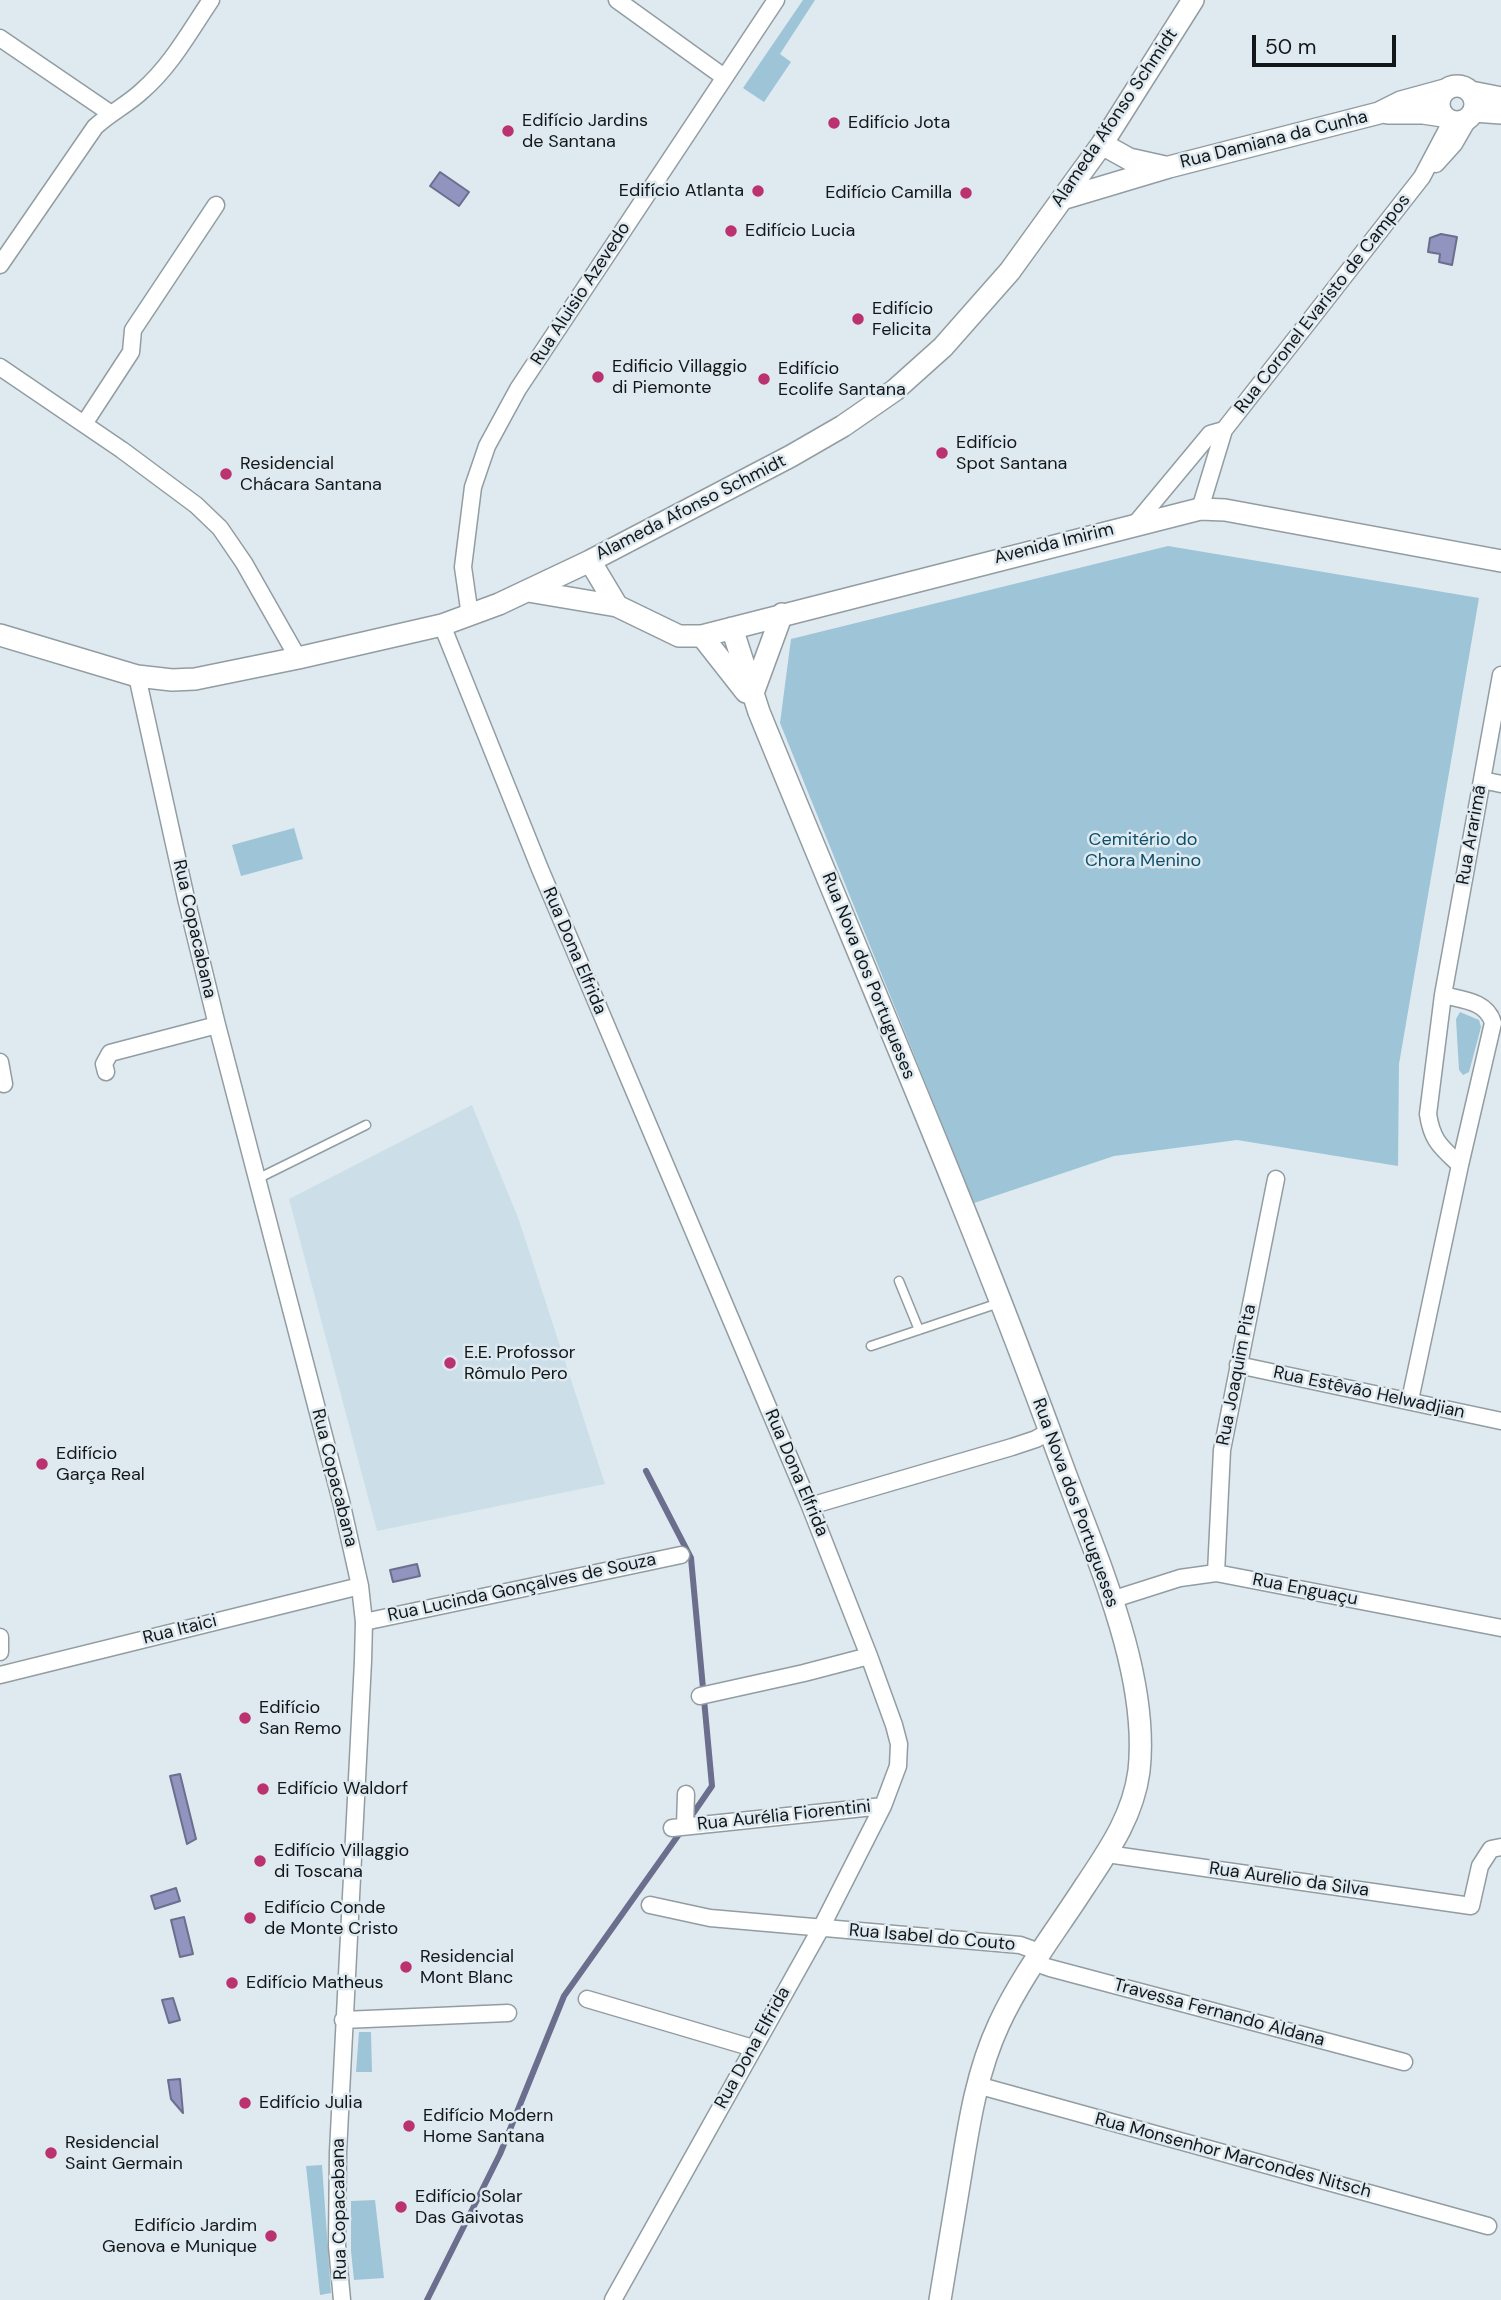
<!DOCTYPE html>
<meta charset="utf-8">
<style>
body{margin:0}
#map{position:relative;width:1501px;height:2300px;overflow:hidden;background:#deeaf0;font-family:"DM Sans",sans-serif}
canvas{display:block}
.scale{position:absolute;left:1252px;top:35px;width:144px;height:32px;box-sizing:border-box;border:4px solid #131719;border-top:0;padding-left:9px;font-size:21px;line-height:24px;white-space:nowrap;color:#131719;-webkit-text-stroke:5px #deeaf0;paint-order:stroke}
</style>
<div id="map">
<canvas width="1501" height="2300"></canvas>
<div class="scale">50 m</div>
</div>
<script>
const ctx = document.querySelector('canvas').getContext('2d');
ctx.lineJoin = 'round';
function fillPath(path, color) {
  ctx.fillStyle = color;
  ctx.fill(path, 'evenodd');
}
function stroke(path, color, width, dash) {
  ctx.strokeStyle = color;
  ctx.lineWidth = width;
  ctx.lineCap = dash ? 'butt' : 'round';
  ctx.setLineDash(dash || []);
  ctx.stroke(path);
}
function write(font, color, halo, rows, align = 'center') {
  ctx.font = font + ' "DM Sans",sans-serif';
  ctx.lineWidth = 5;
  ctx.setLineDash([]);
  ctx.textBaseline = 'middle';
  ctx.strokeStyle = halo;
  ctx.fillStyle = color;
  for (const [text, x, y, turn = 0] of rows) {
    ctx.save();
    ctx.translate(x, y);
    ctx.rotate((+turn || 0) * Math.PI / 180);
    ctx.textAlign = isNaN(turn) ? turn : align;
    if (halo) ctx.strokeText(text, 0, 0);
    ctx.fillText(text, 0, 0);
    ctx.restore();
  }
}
fillPath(new Path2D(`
 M472 1105 519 1220 605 1484 377 1531 289 1199Z`), '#ccdfe9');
fillPath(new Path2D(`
 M803 0H815L780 54 791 62 764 102 743 88Z
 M1168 546 1479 598 1399 1064 1398 1166 1237 1140 1114 1156 974 1203 780 723 791 639Z
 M294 828 303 859 241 876 232 845Z
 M1460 1012 1479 1020 1481 1027 1469 1072 1463 1075 1459 1070 1456 1019Z
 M359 2032H371L372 2072H356Z
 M322 2165 331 2293 320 2295 306 2166Z
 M375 2200 384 2278 354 2280 351 2251V2201Z`), '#9ec4d7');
const water = new Path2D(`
 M440 172 469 192 459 206 430 186Z
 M1441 234 1457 237 1452 265 1439 262 1440 254 1428 252 1430 238Z
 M417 1564 420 1576 393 1582 390 1570Z
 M180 1774 196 1839 187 1844 170 1776Z
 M176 1888 180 1901 155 1909 151 1896Z
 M184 1917 193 1954 180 1957 171 1920Z
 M173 1998 180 2020 169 2023 162 2000Z
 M180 2079 183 2113 171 2099 168 2080Z`);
fillPath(water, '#9194bf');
stroke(water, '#6b6e8d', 2);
stroke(new Path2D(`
 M646 1471 691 1558 712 1786 690 1818
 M427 2300 500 2154 564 1996 682 1830`), '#6b6e8d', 6);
const lane = new Path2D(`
 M257 1179 366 1125
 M899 1281 919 1330
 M871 1346 999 1303`);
const street = new Path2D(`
 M617 0 724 77
 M0 38 110 113
 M1436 164 1454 144 1469 118
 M0 265 95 127C110 113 127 105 142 91 171 66 190 31 211 0
 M0 367 122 450 196 505 220 528 244 563 298 658
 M84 424 131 352 133 330 216 205
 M1200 509 1224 430 1422 177 1451 122
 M1136 523 1210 434 1224 430
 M470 616 463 567 473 487 487 446 518 389 776 0
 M442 625 540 869 810 1506 869 1656 894 1725 899 1744 898 1766 883 1806 821 1928 613 2300
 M137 676 186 898 217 1025 341 1501 360 1586 364 1622 363 1661 338 2152 337 2246 342 2300
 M1482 780 1501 784
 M1443 995C1463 1000 1487 1001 1493 1023L1460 1165
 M0 1062 4 1084
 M106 1072 104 1064 110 1053 217 1025
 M1238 1365 1501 1421
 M1410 1400 1460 1165C1441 1147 1432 1141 1428 1114L1443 995 1501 675
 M810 1506 1012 1447 1036 1439 1050 1431
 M1216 1573 1222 1450 1276 1179
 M1111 1600 1180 1578 1216 1573 1501 1628
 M364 1622 681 1555
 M0 1637V1652
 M0 1675 360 1586
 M700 1696 804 1673 869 1656
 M685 1826 686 1794
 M672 1828 883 1806
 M1107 1854 1471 1906 1480 1866 1491 1849 1501 1847
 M650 1905 710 1918 1020 1945 1042 1953
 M1035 1963 1050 1968 1404 2062
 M587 1999 753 2048
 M343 2020 508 2013
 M977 2085 1488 2226`);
const secondary = new Path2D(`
 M1439 104a18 18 0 1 1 36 0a18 18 0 1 1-36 0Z
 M1471 92 1501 98
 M1474 111 1501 113
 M1388 113H1423L1443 116
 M1102 144 1129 159 1165 167
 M1062 199 1169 167 1379 113 1401 102 1445 90
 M590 561 617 606
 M528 591 617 606 679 636H702L1200 509 1225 510 1501 561
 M732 628 759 712C860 960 968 1206 1060 1459 1094 1553 1150 1671 1139 1771 1133 1816 1109 1850 1085 1886 1056 1931 1021 1976 999 2024 977 2071 969 2123 961 2173 954 2215 947 2258 940 2300
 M0 635 137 676 172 680 195 679 298 658 442 625 499 604 590 561 791 456 843 426 895 390 943 347 1010 271 1062 199 1102 144 1193 0
 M702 636 746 692
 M753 693 782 614`);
stroke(lane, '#929da2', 11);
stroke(street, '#929da2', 19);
stroke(secondary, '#929da2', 24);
stroke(lane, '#fff', 8);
stroke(street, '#fff', 16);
stroke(secondary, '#fff', 21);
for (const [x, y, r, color] of [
 [834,123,7,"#ba326f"],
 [508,131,7,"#ba326f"],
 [758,191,7,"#ba326f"],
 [966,193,7,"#ba326f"],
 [731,231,7,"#ba326f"],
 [858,319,7,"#ba326f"],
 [598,377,7,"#ba326f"],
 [764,379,7,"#ba326f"],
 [942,453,7,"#ba326f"],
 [226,474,7,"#ba326f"],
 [450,1363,7,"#ba326f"],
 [42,1464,7,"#ba326f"],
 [245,1718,7,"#ba326f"],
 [263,1789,7,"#ba326f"],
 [260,1861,7,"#ba326f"],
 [250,1918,7,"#ba326f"],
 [406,1967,7,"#ba326f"],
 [232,1983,7,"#ba326f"],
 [245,2103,7,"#ba326f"],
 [409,2126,7,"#ba326f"],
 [51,2153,7,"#ba326f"],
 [401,2207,7,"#ba326f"],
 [271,2236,7,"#ba326f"]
]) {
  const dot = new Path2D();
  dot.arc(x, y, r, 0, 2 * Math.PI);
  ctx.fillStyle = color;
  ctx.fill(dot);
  stroke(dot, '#deeaf0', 2.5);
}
write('18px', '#131719', '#deeaf0', [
 ["Alameda Afonso Schmidt",1115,118,-56],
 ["Rua Damiana da Cunha",1274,140,-14],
 ["Rua Aluisio Azevedo",581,294,-57],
 ["Rua Coronel Evaristo de Campos",1323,304,-52],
 ["Alameda Afonso Schmidt",691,508,-27],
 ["Avenida Imirim",1054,544,-14],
 ["Rua Ararimã",1472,835,-80],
 ["Rua Copacabana",194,929,77],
 ["Rua Dona Elfrida",574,951,67],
 ["Rua Nova dos Portugueses",868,976,68],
 ["Rua Joaquim Pita",1237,1375,-79],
 ["Rua Estêvão Helwadjian",1369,1393,12],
 ["Rua Dona Elfrida",796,1473,67],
 ["Rua Copacabana",334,1478,76],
 ["Rua Nova dos Portugueses",1075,1503,70],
 ["Rua Lucinda Gonçalves de Souza",522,1588,-12],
 ["Rua Enguaçu",1305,1590,11],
 ["Rua Itaici",180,1630,-14],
 ["Rua Aurélia Fiorentini",784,1816,-6],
 ["Rua Aurelio da Silva",1289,1880,8],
 ["Rua Isabel do Couto",932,1938,5],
 ["Travessa Fernando Aldana",1219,2013,15],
 ["Rua Dona Elfrida",753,2048,-61],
 ["Rua Monsenhor Marcondes Nitsch",1233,2156,15],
 ["Rua Copacabana",340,2209,-91]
]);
write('18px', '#131719', '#deeaf0', [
 ["Edifício Jardins",522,121],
 ["de Santana",522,142],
 ["Edifício Jota",848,123],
 ["Edifício Atlanta",744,191,"right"],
 ["Edifício Camilla",952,193,"right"],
 ["Edifício Lucia",745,231],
 ["Edifício",872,309],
 ["Felicita",872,330],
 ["Edificio Villaggio",612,367],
 ["di Piemonte",612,388],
 ["Edifício",778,369],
 ["Ecolife Santana",778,390],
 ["Edifício",956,443],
 ["Spot Santana",956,464],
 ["Residencial",240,464],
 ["Chácara Santana",240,485],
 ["E.E. Profossor",464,1353],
 ["Rômulo Pero",464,1374],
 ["Edifício",56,1454],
 ["Garça Real",56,1475],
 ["Edifício",259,1708],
 ["San Remo",259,1729],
 ["Edifício Waldorf",277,1789],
 ["Edifício Villaggio",274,1851],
 ["di Toscana",274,1872],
 ["Edifício Conde",264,1908],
 ["de Monte Cristo",264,1929],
 ["Residencial",420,1957],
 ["Mont Blanc",420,1978],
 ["Edifício Matheus",246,1983],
 ["Edifício Julia",259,2103],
 ["Edifício Modern",423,2116],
 ["Home Santana",423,2137],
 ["Residencial",65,2143],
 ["Saint Germain",65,2164],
 ["Edifício Solar",415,2197],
 ["Das Gaivotas",415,2218],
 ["Edifício Jardim",257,2226,"right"],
 ["Genova e Munique",257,2247,"right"]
], 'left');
write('18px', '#0e506a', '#deeaf0', [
 ["Cemitério do",1143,840],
 ["Chora Menino",1143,861]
]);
</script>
